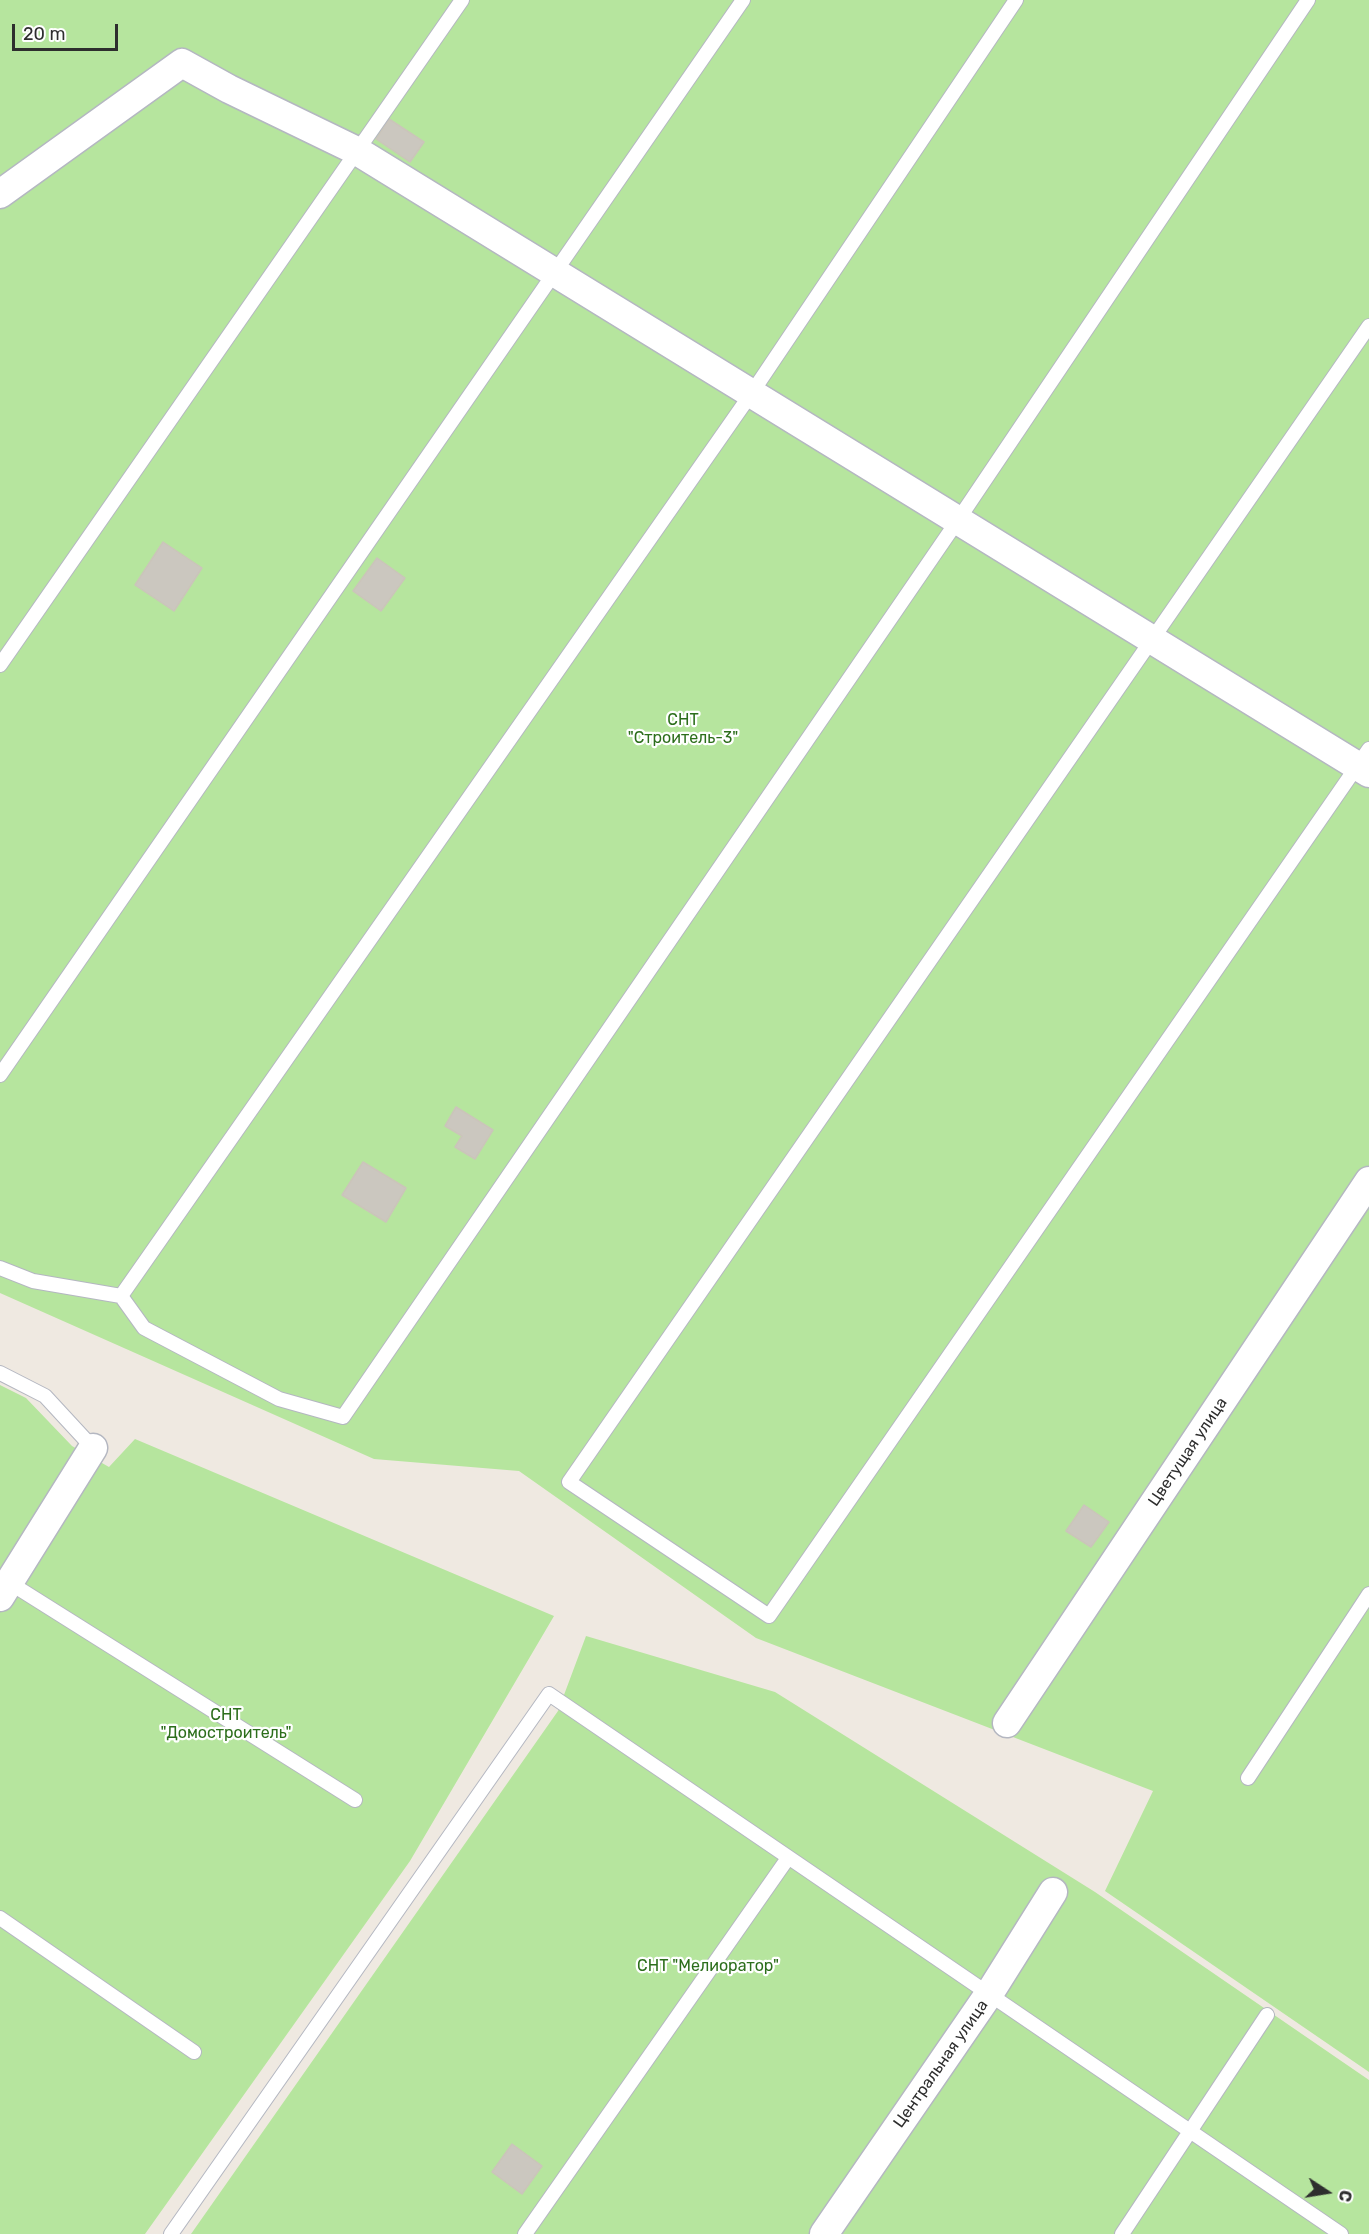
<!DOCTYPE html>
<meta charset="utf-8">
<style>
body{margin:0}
#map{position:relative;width:1369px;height:2234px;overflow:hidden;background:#efe9e1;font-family:Rubik,sans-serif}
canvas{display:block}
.north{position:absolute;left:1297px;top:2162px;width:60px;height:60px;-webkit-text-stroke:4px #fff;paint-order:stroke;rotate:102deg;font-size:16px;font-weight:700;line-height:24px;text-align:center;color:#2e2e2e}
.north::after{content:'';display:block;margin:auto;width:21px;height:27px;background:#2e2e2e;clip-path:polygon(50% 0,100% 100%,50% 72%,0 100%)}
.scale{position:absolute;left:12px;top:24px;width:106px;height:27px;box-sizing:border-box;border:3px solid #2e2e2e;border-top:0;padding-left:8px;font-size:18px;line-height:21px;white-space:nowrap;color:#2e2e2e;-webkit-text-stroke:4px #fff;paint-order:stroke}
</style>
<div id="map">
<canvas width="1369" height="2234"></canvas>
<div class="north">С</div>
<div class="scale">20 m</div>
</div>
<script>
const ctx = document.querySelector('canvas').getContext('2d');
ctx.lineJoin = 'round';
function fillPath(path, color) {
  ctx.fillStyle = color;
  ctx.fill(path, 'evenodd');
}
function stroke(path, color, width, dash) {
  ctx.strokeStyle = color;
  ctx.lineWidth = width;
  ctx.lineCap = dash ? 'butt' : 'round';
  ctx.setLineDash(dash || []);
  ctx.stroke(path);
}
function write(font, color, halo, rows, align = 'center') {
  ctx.font = font + ' Rubik,sans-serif';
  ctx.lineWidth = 4.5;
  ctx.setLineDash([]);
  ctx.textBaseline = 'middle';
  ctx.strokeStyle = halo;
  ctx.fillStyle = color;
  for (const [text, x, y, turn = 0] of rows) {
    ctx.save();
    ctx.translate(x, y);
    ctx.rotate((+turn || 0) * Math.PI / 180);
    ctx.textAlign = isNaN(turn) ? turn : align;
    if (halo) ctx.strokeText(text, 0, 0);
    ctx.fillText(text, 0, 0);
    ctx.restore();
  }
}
fillPath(new Path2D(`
 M0 0H1369V2072L1105 1891 1153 1791 756 1638 519 1471 374 1459 0 1293Z
 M0 1385 26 1398 72 1446 109 1467 135 1439 554 1616 410 1861 145 2234H0Z
 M586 1636 775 1692 1095 1892 1369 2080V2234H191L558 1711Z`), '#b6e59e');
const building = new Path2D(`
 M389 119 424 142 410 162 376 139Z
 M163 542 202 568 174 611 135 585Z
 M377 558 405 578 381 611 353 591Z
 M456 1107 493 1130 475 1159 455 1147 462 1136 445 1126Z
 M363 1162 406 1188 386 1222 342 1195Z
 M1084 1505 1109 1522 1091 1547 1066 1531Z
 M512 2144 542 2166 522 2194 492 2172Z`);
fillPath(building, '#cbc7bf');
stroke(building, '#cbc5ba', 1.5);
const service = new Path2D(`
 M1369 326 569 1482 769 1616 1369 749
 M0 665 462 0
 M0 1075 743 0
 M0 1268 33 1281 121 1296 751 394 1016 0
 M121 1296 144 1328 279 1399 343 1417 958 520 1308 0
 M0 1373 45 1396 93 1448
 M10 1583 355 1800
 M1248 1778 1369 1594
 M0 1918 194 2052
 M171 2234 549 1694 1341 2234
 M525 2234 788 1858
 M1122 2234 1267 2015`);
const minor = new Path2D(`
 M0 194 182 63 229 89 357 151 1369 773
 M0 1597 93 1448
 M1007 1723 1369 1181
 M824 2234 989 1994 1053 1892`);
stroke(service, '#b4b7c1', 16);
stroke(minor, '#b4b7c1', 31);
stroke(service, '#fff', 14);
stroke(minor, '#fff', 28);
write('16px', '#2c6e1b', '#fff', [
 ["СНТ",683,720],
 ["\"Строитель-3\"",683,738],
 ["СНТ",226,1715],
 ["\"Домостроитель\"",226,1733],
 ["СНТ \"Мелиоратор\"",708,1966]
]);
write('16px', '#2e2e2e', '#fff', [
 ["Цветущая улица",1188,1452,-56],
 ["Центральная улица",941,2064,-55]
]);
</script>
